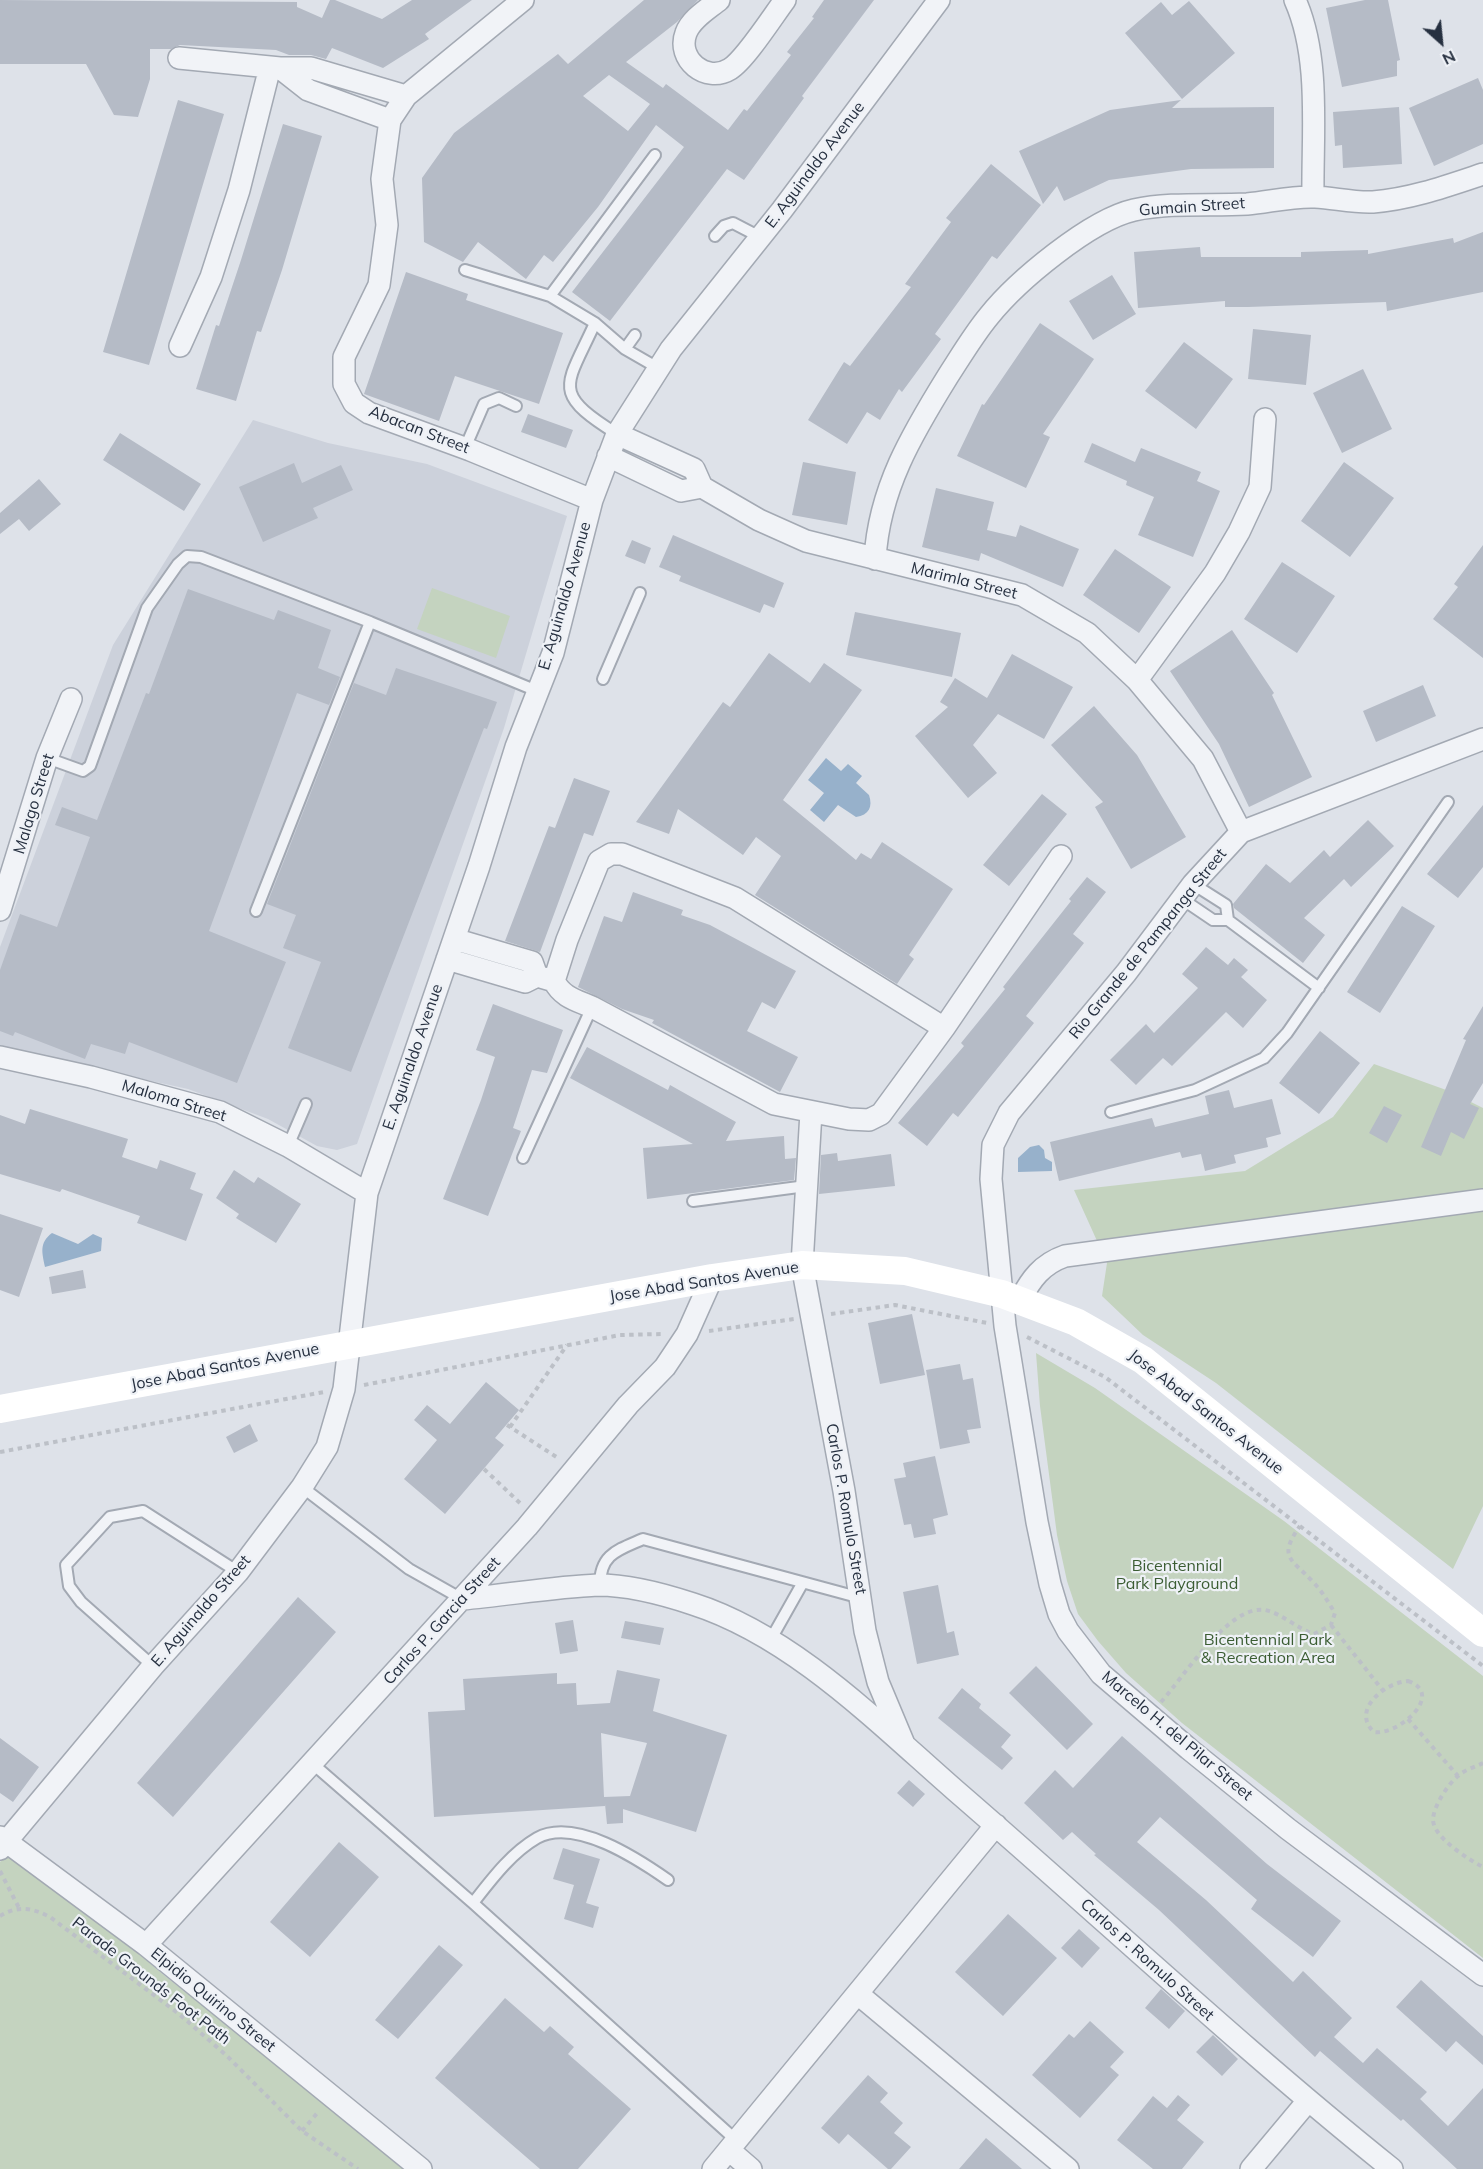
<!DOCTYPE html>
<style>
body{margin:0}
#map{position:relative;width:1483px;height:2169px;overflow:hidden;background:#dee2e9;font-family:Mulish,sans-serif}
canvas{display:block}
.north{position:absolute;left:1411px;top:12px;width:60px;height:60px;-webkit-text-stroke:4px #eef1f6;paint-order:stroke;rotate:153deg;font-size:16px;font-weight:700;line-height:24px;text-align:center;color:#263040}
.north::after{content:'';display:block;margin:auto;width:21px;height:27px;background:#263040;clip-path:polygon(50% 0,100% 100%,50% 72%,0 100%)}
</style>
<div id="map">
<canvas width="1483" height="2169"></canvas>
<div class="north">N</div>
</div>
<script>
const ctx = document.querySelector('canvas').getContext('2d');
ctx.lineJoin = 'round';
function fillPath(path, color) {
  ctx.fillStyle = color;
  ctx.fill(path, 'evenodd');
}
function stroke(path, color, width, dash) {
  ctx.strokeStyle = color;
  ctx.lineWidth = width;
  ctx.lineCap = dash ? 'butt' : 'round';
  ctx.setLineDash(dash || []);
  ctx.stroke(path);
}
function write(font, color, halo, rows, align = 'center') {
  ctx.font = font + ' Mulish,sans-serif';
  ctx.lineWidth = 4.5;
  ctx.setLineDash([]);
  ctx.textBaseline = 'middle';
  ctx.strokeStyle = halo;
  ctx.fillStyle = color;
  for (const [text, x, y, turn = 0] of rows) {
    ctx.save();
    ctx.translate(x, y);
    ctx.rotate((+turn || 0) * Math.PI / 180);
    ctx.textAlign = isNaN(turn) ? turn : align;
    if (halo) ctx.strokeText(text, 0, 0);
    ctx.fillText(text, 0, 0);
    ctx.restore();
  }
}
fillPath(new Path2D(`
 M253 420 328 443 427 464 567 516 504 728 357 1144 337 1150 317 1146 268 1119 188 1089 0 1048V947L113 645Z`), '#ccd1db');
fillPath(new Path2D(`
 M432 588 510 616 496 658 417 629Z
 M1374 1064 1449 1091 1483 1108V1506L1453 1569 1216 1383 1143 1335 1102 1296 1107 1263 1074 1190 1245 1171 1333 1117Z
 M1036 1353 1095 1388 1284 1521 1483 1676V1958L1182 1723 1126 1673 1098 1641 1078 1614 1067 1581 1057 1535 1040 1406Z
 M13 1847 165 1976 410 2169H0V1862Z`), '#c4d3bf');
fillPath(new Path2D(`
 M826 758 841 771 848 764 862 776 856 783 869 795C873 807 869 815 856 817L838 805 824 822 810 810 824 793 808 780Z
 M1039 1145 1044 1150 1045 1158 1052 1162V1171L1018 1172V1158L1030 1147Z
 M52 1233 78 1244 93 1234 102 1238 101 1251 45 1267C42 1252 39 1243 52 1233Z`), '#97b1cb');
fillPath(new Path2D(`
 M0 0 297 2V7L322 18 330 0H335L382 19 412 0H472L425 34 429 39 383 68 332 48 326 59 311 55H289L276 50 180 45 171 49H150V79L138 117 114 115 86 64H0Z
 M644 0H698L677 22 626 62 663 88 666 84 728 130 744 109 747 111 791 55 787 52 814 18 812 17 824 0H874L802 96 804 98 744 180 727 169 610 321 572 292 684 147 656 125 598 207 553 262 544 255 526 279 478 242 463 262 424 242 422 178 454 133 558 54 568 64ZM609 75 650 104 628 131 583 96Z
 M1365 0H1388L1400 60 1397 61V76L1342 87 1326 8Z
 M1189 1 1235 53 1182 99 1125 33 1161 2 1172 15Z
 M1478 78 1483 90V144L1434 166 1409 108Z
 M178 100 224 114 149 365 103 352Z
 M1181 100 1172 108 1274 107V168L1191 169 1109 180 1064 201 1057 186 1043 204 1019 151 1110 110Z
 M1399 107 1402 164 1343 168 1342 145 1335 146 1333 112Z
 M283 124 322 136 282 270 261 332 257 331 236 401 196 389 216 325 219 326 241 260Z
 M991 164 1041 205 997 259 992 256 935 334 941 339 902 392 899 389 880 420 867 412 847 444 808 420 844 362 850 366 911 287 905 284 951 222 946 218Z
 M1483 232V292L1387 311 1386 302 1248 307H1225V301L1138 308 1134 252 1200 247 1201 257H1301V252L1368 250V254L1453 238 1454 243Z
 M406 272 468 294 466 300 563 333 539 404 455 376 439 421 364 394Z
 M1112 275 1136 314 1093 340 1069 301Z
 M1040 323 1094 359 1043 434 1050 437 1026 488 957 456 982 404 984 405Z
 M1253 329 1311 335 1306 385 1248 379Z
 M1184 342 1233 379 1196 429 1145 391Z
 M1363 369 1392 429 1342 453 1313 393Z
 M528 414 573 430 566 448 521 432Z
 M120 433 201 484 184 511 103 460Z
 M1092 443 1135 462 1141 448 1201 472 1197 481 1220 491 1193 557 1138 535 1154 497 1126 485 1127 481 1084 462Z
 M803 462 856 472 847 525 792 515Z
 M1344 462 1394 498 1350 557 1301 521Z
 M294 463 302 483 341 465 353 490 313 508 318 518 263 542 239 487Z
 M39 479 61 504 29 531 19 519 0 534V513Z
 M936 488 994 502 987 530 1016 537 1020 525 1079 549 1063 587 981 553 979 561 922 547Z
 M673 535 784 583 774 608 764 604 760 613 679 581 681 576 659 567Z
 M632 540 651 548 645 564 625 556Z
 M1483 545V658L1433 619 1458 587 1454 584Z
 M1115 549 1171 587 1139 633 1083 595Z
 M1282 562 1335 596 1297 653 1244 619Z
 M188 589 274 620 278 610 331 630 318 668 340 677 329 705 297 693 209 931 286 962 237 1083 129 1042 125 1054 91 1044 85 1059 15 1032 13 1036 0 1031V970L20 914 57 927 90 837 55 825 62 807 97 820 146 693 149 694Z
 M855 612 961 633 952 677 846 655Z
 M1232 630 1274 693 1272 695 1312 777 1249 807 1219 744 1170 671Z
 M769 653 810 683 824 663 862 690 783 800 856 860 861 853 871 859 882 842 953 889 909 955 914 959 897 984 755 895 781 856 756 837 743 855 678 809 669 834 636 822 723 702 730 707Z
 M1012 654 1073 687 1044 739 998 714 973 745 997 773 968 798 915 736 948 707 940 702 955 678 987 698Z
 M396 668 497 702 487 729 484 728 351 1072 288 1048 321 962 283 948 296 915 267 904 354 683 386 695Z
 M1423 685 1436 716 1376 742 1363 711Z
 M1094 706 1137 755 1186 837 1131 869 1095 807 1103 802 1051 745Z
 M574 778 610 791 593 836 584 833 540 952 505 941 549 826 555 828Z
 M1042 794 1067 814 1009 886 983 865Z
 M1483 805V867L1458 898 1427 874Z
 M1368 820 1394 846 1351 887 1344 879 1304 918 1325 935 1303 963 1234 908 1233 904 1266 864 1290 883 1324 850 1330 857Z
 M1087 877 1106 892 1073 934 1084 943 1026 1016 1034 1023 958 1117 953 1113 927 1146 898 1123 964 1046 961 1043 1005 989 1003 987 1071 901 1069 899Z
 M633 892 683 910 681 915 710 925 796 971 775 1009 762 1002 747 1031 798 1057 780 1092 652 1023 654 1020 622 1009 578 987 604 916 622 922Z
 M1402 906 1435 926 1380 1013 1347 992Z
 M1206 947 1228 965 1234 958 1248 970 1241 977 1267 1000 1243 1028 1226 1012 1172 1066 1163 1058 1136 1085 1110 1060 1146 1024 1154 1033 1198 988 1182 974Z
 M493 1004 563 1030 547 1073 532 1070 513 1128 521 1131 488 1216 443 1199 481 1100 495 1057 476 1050Z
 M1483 1006V1083L1470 1104 1479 1108 1464 1139 1451 1132 1441 1156 1421 1147 1466 1040 1463 1039Z
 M1320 1031 1360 1063 1319 1114 1279 1083Z
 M587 1047 668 1090 670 1085 736 1122 726 1141 784 1136 785 1159 796 1158 794 1180 647 1199 643 1148 693 1144 570 1078Z
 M1229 1090 1234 1108 1272 1099 1281 1134 1266 1138 1268 1147 1234 1155 1236 1163 1205 1171 1201 1154 1182 1158 1180 1152 1059 1181 1050 1142 1152 1118 1155 1127 1209 1114 1205 1096Z
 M1384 1106 1402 1115 1387 1143 1369 1133Z
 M30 1109 128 1139 122 1157 157 1169 160 1160 196 1173 190 1189 203 1194 186 1241 137 1223 140 1216 62 1189 60 1192 0 1174V1115L25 1124Z
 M837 1153 838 1161 891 1154 895 1186 819 1194 821 1155Z
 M234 1170 254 1183 258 1177 301 1204 276 1243 236 1218 239 1214 216 1198Z
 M0 1214 43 1228 19 1297 0 1290Z
 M83 1270 86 1288 52 1294 49 1277Z
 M912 1314 925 1375 880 1384 868 1323Z
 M960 1364 963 1380 973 1378 981 1428 967 1430 970 1443 940 1449 926 1370Z
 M486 1382 519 1410 495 1438 504 1445 445 1514 404 1479 437 1440 414 1420 427 1405 450 1424Z
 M250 1424 258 1441 234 1453 226 1437Z
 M935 1456 948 1515 933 1519 936 1534 914 1538 911 1524 904 1525 894 1479 906 1477 903 1463Z
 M938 1585 947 1633 954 1631 959 1655 917 1664 903 1592Z
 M298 1597 336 1632 173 1817 137 1783Z
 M573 1620 578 1651 560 1654 555 1623Z
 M625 1621 664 1628 660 1645 621 1638Z
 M1036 1666 1093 1724 1067 1750 1009 1693Z
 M617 1670 660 1679 653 1711 727 1735 696 1832 623 1809V1823L607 1824 605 1804V1806L434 1817 428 1712 465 1710 463 1679 557 1673V1684L576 1683 577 1705 610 1703ZM601 1733 647 1743 630 1796 604 1797Z
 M962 1688 981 1704 979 1708 1011 1735 1001 1747 1013 1758 1002 1770 938 1718Z
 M1122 1736 1267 1864 1341 1921 1313 1957 1251 1909 1257 1900 1160 1817 1137 1842 1206 1900 1293 1982 1303 1971 1352 2018 1334 2037 1363 2063 1377 2048 1427 2092 1420 2099 1448 2126 1483 2088V2169H1457L1403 2119 1401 2121 1320 2051 1315 2057 1159 1910 1094 1855 1096 1854 1072 1832 1063 1840 1024 1803 1055 1770 1073 1788Z
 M0 1738 39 1767 13 1802 0 1793Z
 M909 1780 925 1794 913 1807 897 1793Z
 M339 1842 379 1877 310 1957 270 1922Z
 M563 1848 600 1859 586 1903 599 1907 593 1928 564 1919 574 1885 553 1879Z
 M1008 1914 1057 1958 1003 2016 955 1972Z
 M1079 1929 1100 1948 1082 1968 1061 1948Z
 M439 1945 463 1965 398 2039 375 2020Z
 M1421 1980 1483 2036V2065L1456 2041 1446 2052 1396 2007Z
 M1161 1989 1185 2011 1169 2029 1145 2008Z
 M505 1998 544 2032 550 2026 574 2047 568 2054 631 2109 578 2169H540L435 2078Z
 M1090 2021 1124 2052 1110 2067 1119 2075 1080 2118 1032 2075 1069 2034 1074 2038Z
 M1213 2035 1238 2059 1222 2076 1196 2052Z
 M868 2075 888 2093 880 2102 903 2123 894 2133 911 2147 891 2169H888L848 2134 839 2144 821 2128Z
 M1178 2095 1190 2105 1177 2120 1204 2142 1182 2169H1153L1117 2140 1153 2096 1167 2108Z
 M986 2138 1022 2169H959Z`), '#b5bbc6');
const service = new Path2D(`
 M715 236 724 226 733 223 760 237
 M465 270 550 296 595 323 625 349 658 368
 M550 296 655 155
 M595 323C566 387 550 392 617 434
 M625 349 635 335
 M465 448 484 404 499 398 516 406
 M603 679 640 593
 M47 758 83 771 90 766 147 608 178 564 187 556 201 557 370 622 537 691
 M1193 884 1226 905 1228 920
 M1182 899 1213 920H1228L1319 988
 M256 911 370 622
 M1111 1112 1195 1090 1264 1058 1287 1033 1448 802
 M288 1146 306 1104
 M523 1158 592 1007
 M693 1201 806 1186
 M302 1487 409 1569 462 1599
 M600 1585C600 1554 618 1550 643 1539L861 1598
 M771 1639 802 1584
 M153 1666 81 1602 69 1586 66 1565 110 1517 143 1511 238 1572
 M313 1764 473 1903 737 2141
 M473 1903C491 1880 511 1853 537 1838 575 1817 638 1859 668 1880`);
const minor = new Path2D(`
 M523 0 406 96 390 120 382 179 387 225 379 285 344 357V384L354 403 369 413 470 450 592 500
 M719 0C708 9 691 19 686 33 676 59 706 84 730 69 745 60 773 16 785 0
 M1295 0C1321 58 1312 134 1313 197
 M179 58 280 68H311L406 96
 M280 68 308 90 390 120
 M180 346 211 277 239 190 270 67
 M617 434 694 469 702 487
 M608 456 681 491 702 487 759 520 806 541 1022 595 1087 633 1137 680 1203 759 1241 832
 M875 559C879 489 912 434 948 376 961 356 974 334 989 316 1017 281 1090 220 1134 210 1171 202 1210 206 1247 204 1269 202 1292 196 1315 197 1334 198 1354 203 1373 202 1411 199 1447 186 1483 174
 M1137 680 1215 573 1239 532 1260 487 1265 419
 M1483 739 1241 832 1193 884 1126 973 1009 1113 993 1145 991 1179 1005 1326 1037 1522 1050 1584 1059 1614 1068 1631 1101 1674 1189 1749 1288 1829 1483 1975
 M0 910 47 758 71 699
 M454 939 532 962 537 976
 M447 959 525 982 537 976 554 981
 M944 1028 735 898 622 854H611L599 861 567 940 554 981C562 997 576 1000 592 1007L774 1104 849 1119 869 1120 881 1114 944 1028 1061 856
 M0 1057 91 1077 220 1112 288 1146 367 1193
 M811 1112 802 1265 844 1491 865 1631 878 1682 904 1744
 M1020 1300C1031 1279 1042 1264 1065 1256L1483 1200
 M462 1599C507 1595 553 1587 598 1585 629 1585 663 1594 693 1604 793 1636 878 1723 956 1791 1102 1917 1242 2049 1392 2169
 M0 1837 146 1945 421 2169
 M0 1849 153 1666 238 1572 302 1487 327 1447 344 1389 367 1193 479 866 516 747 553 653 592 500 617 434 671 349 782 210 939 0
 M146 1945 527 1527 628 1405 665 1367 687 1334 712 1278
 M858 1994 1068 2169
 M729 2150 751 2169
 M713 2169 996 1825
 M1251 2169 1307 2102`);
stroke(service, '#a3a9b3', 14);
stroke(minor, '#a3a9b3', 24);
stroke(new Path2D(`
 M831 1314 895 1305 987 1323
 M709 1331 794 1319
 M1027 1337 1105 1377 1483 1666
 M364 1385 620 1335 663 1334
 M507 1425 558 1458
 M510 1427 567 1345
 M0 1452 324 1392
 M484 1469 522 1505
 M1331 1625 1384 1692
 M1408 1681C1446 1694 1398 1736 1374 1732 1350 1710 1386 1682 1408 1681Z
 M1161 1702C1183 1678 1229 1604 1265 1610 1281 1613 1298 1629 1314 1634L1331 1625 1335 1613C1328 1602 1322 1591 1313 1582 1292 1559 1277 1558 1300 1526
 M1408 1719 1458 1776
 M1483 1763C1475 1767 1464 1770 1458 1776 1448 1784 1433 1807 1433 1820 1434 1838 1468 1859 1483 1867
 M0 1871 19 1908
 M0 1916C18 1905 33 1908 50 1917L179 2014 226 2055 302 2131 358 2169
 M302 2131 319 2111`), '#bcc0c7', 4, [4.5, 4.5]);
stroke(service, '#f1f3f7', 10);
stroke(minor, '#f1f3f7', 21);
stroke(new Path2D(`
 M0 1409 712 1278 802 1265 905 1271 1002 1294 1076 1322 1143 1360 1483 1633`), '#fff', 28);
write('16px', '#263040', '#eef1f6', [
 ["E. Aguinaldo Avenue",815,165,-53],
 ["Gumain Street",1192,207,-4],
 ["Abacan Street",419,430,21],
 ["Marimla Street",964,581,14],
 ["E. Aguinaldo Avenue",565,596,-74],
 ["Malago Street",34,804,-73],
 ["Rio Grande de Pampanga Street",1148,944,-51],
 ["E. Aguinaldo Avenue",413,1057,-71],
 ["Maloma Street",174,1101,17],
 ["Jose Abad Santos Avenue",704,1282,-9],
 ["Jose Abad Santos Avenue",225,1367,-11],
 ["Jose Abad Santos Avenue",1206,1412,38],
 ["Carlos P. Romulo Street",846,1509,80],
 ["E. Aguinaldo Street",201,1611,-49],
 ["Carlos P. Garcia Street",442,1621,-48],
 ["Marcelo H. del Pilar Street",1177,1736,40],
 ["Carlos P. Romulo Street",1147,1960,42],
 ["Parade Grounds Foot Path",151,1981,38],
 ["Elpidio Quirino Street",213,2000,39]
]);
write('16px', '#3b5d33', '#eef1f6', [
 ["Bicentennial",1177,1566],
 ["Park Playground",1177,1584],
 ["Bicentennial Park",1268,1640],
 ["& Recreation Area",1268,1658]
]);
</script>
